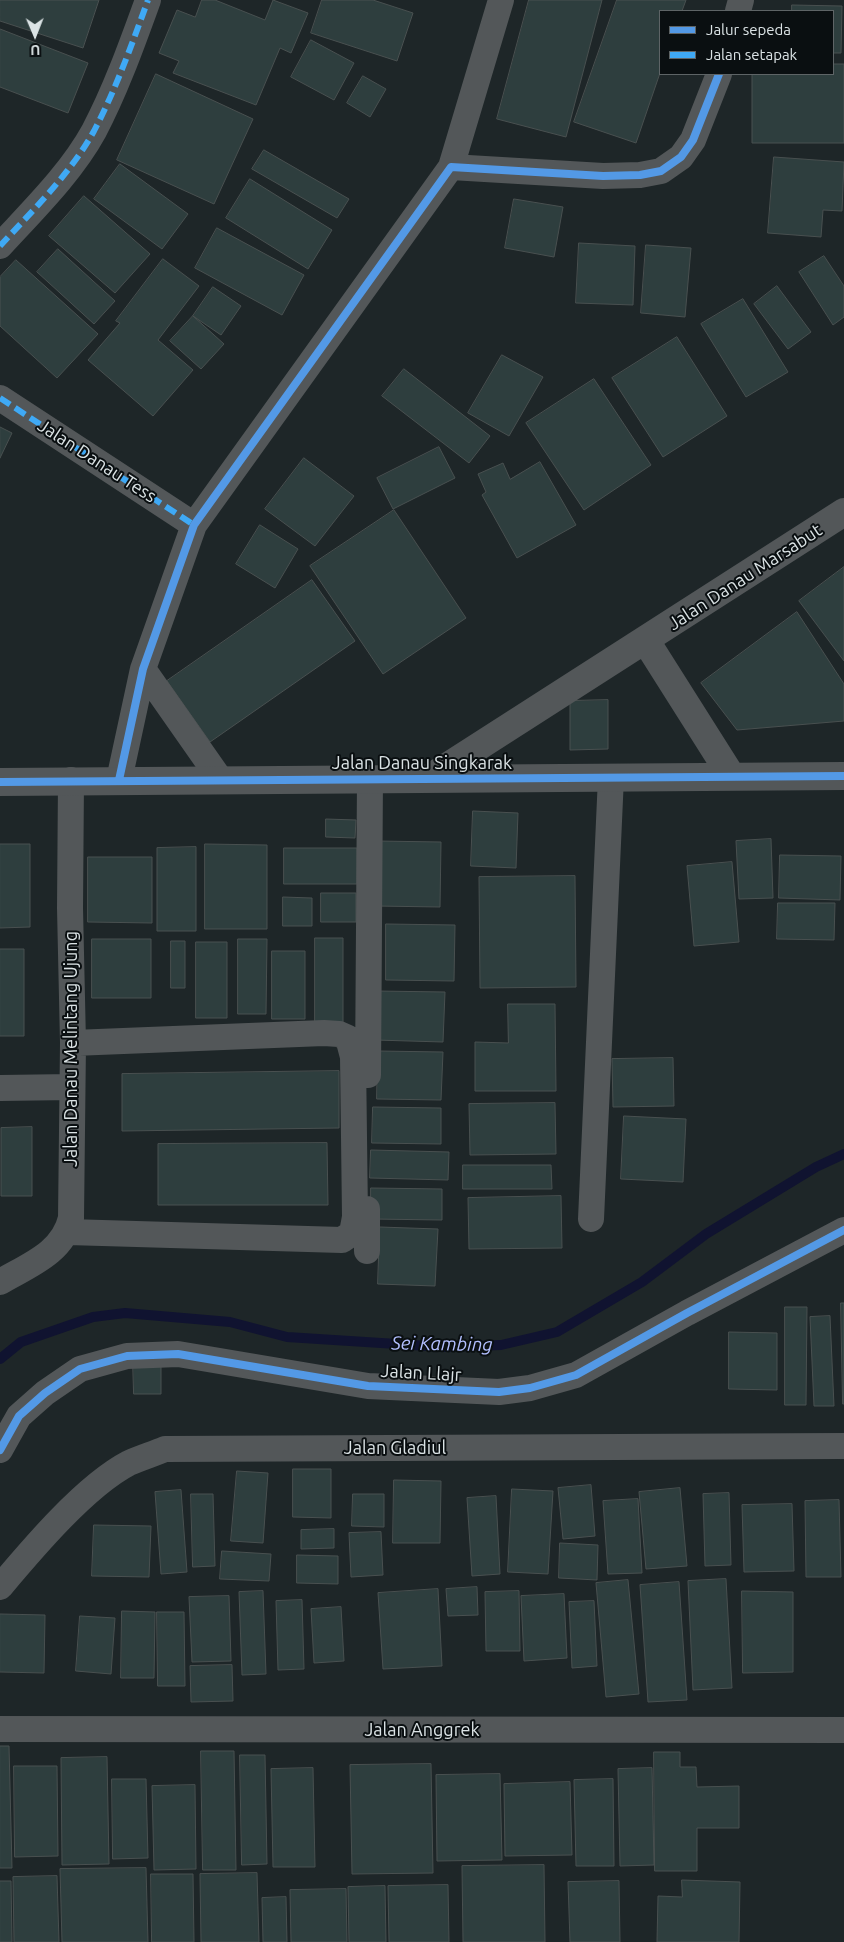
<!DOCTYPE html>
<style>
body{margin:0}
#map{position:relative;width:844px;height:1942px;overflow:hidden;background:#1e2628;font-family:Ubuntu,sans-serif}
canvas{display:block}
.legend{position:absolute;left:659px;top:10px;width:175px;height:65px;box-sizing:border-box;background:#0a0f11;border:1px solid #5e6466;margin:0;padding:6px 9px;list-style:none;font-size:15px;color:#dbe3e5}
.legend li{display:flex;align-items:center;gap:10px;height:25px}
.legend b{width:25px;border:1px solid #5e6466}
.north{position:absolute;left:10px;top:10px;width:50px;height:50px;-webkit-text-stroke:4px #0a0f11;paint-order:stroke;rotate:179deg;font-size:14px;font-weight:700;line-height:20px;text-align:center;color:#dbe3e5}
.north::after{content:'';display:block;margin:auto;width:18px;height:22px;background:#dbe3e5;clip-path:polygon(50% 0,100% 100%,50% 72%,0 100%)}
</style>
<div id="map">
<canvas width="844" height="1942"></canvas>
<ul class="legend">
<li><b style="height:6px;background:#5399e6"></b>Jalur sepeda</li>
<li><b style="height:6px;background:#3fa9f5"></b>Jalan setapak</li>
</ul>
<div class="north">U</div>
</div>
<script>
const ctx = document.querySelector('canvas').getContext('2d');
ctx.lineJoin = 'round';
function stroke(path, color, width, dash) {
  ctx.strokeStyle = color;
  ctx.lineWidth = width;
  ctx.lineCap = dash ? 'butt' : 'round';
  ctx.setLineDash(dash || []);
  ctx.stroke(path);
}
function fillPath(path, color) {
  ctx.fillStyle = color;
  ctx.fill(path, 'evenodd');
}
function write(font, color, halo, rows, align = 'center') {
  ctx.font = font + ' Ubuntu,sans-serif';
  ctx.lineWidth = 4;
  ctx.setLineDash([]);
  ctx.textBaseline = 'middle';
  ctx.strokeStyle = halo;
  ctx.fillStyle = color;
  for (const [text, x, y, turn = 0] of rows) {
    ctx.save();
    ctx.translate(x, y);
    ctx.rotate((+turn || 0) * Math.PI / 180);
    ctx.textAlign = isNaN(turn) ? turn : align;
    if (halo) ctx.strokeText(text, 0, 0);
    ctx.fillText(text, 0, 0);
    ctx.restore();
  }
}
stroke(new Path2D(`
 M0 1359 21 1342 93 1317 125 1313 230 1322 287 1337 444 1347 501 1345 557 1332 642 1282 706 1234 816 1167 844 1154`), '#101330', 10);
const building = new Path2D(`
 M0 0H99L83 48 0 21Z
 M202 0H215L265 20 273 0 308 13 291 53 280 48 256 105 173 73 179 61 159 53 177 10 195 17Z
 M322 0H373L413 13 397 61 311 33Z
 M529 0H602L566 137 497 119Z
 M617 0H686L682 11H660V73L636 143 574 122Z
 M792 5 842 6 841 53H833V11H792Z
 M0 29 88 63 68 113 0 87Z
 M311 40 354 63 334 100 291 77Z
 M833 64H844V143H752V74H833Z
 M156 74 253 119 214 204 117 160Z
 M363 76 386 89 370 117 347 103Z
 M264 150 349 199 337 218 252 169Z
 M774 157 844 162 842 211 823 210 821 237 768 233Z
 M120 164 188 214 162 249 94 199Z
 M250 179 332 230 308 269 226 218Z
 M84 196 150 254 115 293 49 236Z
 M514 199 563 207 554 257 505 248Z
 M217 228 304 275 282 315 195 268Z
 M579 243 635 246 633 305 576 303Z
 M646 245 691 248 685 317 641 313Z
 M58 249 115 301 94 324 37 272Z
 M824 256 844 286V317L833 325 799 272Z
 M163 259 199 286 158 340 193 370 153 416 88 360 120 323 116 321Z
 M16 260 98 334 57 378 0 326V277Z
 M777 286 811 332 788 349 754 304Z
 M213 287 241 306 221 335 193 316Z
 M743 299 788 372 746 397 701 324Z
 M193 316 224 344 201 369 170 341Z
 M677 337 727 416 663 457 612 378Z
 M502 355 543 377 509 436 468 413Z
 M404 369 490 436 469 463 382 396Z
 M594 379 651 465 584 510 526 423Z
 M0 427 12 433 0 458Z
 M439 447 455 478 393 509 377 478Z
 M304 458 354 496 315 546 265 509Z
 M540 462 576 525 517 558 482 495 486 492 478 474 503 463 510 479Z
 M394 510 466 618 383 674 310 566Z
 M260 525 298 549 275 588 236 564Z
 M844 567V661L799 601Z
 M312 580 355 641 210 742 167 681Z
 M797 612 844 684V721L737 730 701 683Z
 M608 700V749L570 750V701Z
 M473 811 518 813 516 868 471 866Z
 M326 819 356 820 355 838 326 837Z
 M771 839 773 898 739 899 736 841Z
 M376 841 441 842 440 907 375 906Z
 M0 844H30V927L0 928Z
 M205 844 267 845V929H205Z
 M196 847V931H157V848Z
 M284 848H357V884H284Z
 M780 855 841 856 840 900 779 898Z
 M88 857H152V923L88 922Z
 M732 862 739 942 694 946 687 866Z
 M575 876 576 987 480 988 479 877Z
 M321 893H356V922H321Z
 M283 897 312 898V926H283Z
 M778 903H835L834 940 777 939Z
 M386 924 455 925 454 981 386 980Z
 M315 938H343V1023H315Z
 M92 939H151V998H92Z
 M238 939H267L266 1014H238Z
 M171 941H185V988H171Z
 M196 942H227V1018H196Z
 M0 949H24V1036H0Z
 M272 951H305V1019H272Z
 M376 991 445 992 443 1042 375 1040Z
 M508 1004H555L556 1091H475V1042L508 1043Z
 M378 1051 443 1052 441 1100 377 1099Z
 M673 1058 674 1106 613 1107 612 1059Z
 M339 1071V1128L122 1131V1074Z
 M555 1103 556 1154 470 1155 469 1104Z
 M373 1107 441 1108V1144L372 1143Z
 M624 1116 686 1119 683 1182 621 1179Z
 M32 1127V1196H1V1128Z
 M327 1143 328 1205H158V1144Z
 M371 1150 449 1152 448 1180 370 1178Z
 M463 1165H551L552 1189H463Z
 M371 1188 442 1189V1220L371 1219Z
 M561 1196 562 1248 469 1249 468 1198Z
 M380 1227 438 1229 435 1286 378 1284Z
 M841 1303H844V1404H843Z
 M785 1307H807L806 1405H785Z
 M830 1316 834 1406H814L810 1317Z
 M729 1332 777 1333V1390L729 1389Z
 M133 1361H161V1394H134Z
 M293 1469H331V1518L293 1517Z
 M237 1471 268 1473 263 1543 231 1541Z
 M394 1480 441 1481 440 1543H393Z
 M591 1485 595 1536 563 1539 558 1488Z
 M680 1488 687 1566 646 1569 639 1492Z
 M512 1489 553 1491 548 1574 508 1572Z
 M181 1490 187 1572 161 1574 155 1492Z
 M729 1493 731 1565 705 1566 703 1494Z
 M191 1494H213L215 1566 193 1567Z
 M353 1494H384V1527L352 1526Z
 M496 1496 500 1574 472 1576 467 1498Z
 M638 1499 642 1573 608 1574 603 1501Z
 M839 1500 841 1577H806L805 1501Z
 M792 1504 794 1571 744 1572 742 1505Z
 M94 1525 151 1526 149 1577 92 1576Z
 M334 1529V1548L301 1549V1530Z
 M381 1532 383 1575 351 1577 349 1533Z
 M560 1543 598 1545 597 1580 559 1578Z
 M222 1551 271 1554 269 1581 220 1579Z
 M297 1555 338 1556V1584L297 1583Z
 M726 1579 732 1688 693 1690 688 1581Z
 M628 1580 639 1694 606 1697 596 1583Z
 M679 1582 687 1700 648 1702 640 1585Z
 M477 1587 478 1615 448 1616 446 1589Z
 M438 1589 442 1666 383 1669 378 1593Z
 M263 1591 266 1674 242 1675 239 1592Z
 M519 1591 520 1651H486L485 1592Z
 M742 1591 793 1592V1672L743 1673Z
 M564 1594 567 1658 524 1661 521 1596Z
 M229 1596 231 1661 192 1662 189 1597Z
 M302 1600 304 1669 278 1670 276 1601Z
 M594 1601 597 1666 572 1668 569 1602Z
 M341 1607 344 1661 314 1663 311 1609Z
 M122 1611 155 1612 154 1678H121Z
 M157 1612H184L185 1686H158Z
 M0 1614 45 1615 44 1673 0 1672Z
 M80 1616 115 1618 111 1674 76 1671Z
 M232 1665 233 1701 191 1702 190 1666Z
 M0 1746H9L12 1868H0Z
 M201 1751H234L236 1870H203Z
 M654 1752H680V1767H696L697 1787 739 1786V1828H697V1871H655Z
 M240 1755H265L267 1864 242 1865Z
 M107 1757 109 1864 62 1865 61 1758Z
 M431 1764 433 1873 352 1874 350 1765Z
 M14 1766H57L58 1856 15 1857Z
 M313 1768 315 1867H273L271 1769Z
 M652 1768 654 1865 620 1866 618 1769Z
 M500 1774 502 1860 437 1861 436 1775Z
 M112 1779H146L148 1858 113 1859Z
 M613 1779 614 1866H576L574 1780Z
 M570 1782 572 1855 505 1856 504 1784Z
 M195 1785 196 1869 154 1870 152 1786Z
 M544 1865 545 1942H463L462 1866Z
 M146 1868 148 1942H62L60 1869Z
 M257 1873 259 1942H201L200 1874Z
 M151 1874H193L194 1942H152Z
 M57 1876 59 1942H14L13 1877Z
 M682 1880 740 1882 739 1942H657L658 1896 682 1897Z
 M0 1881H11L12 1942H0Z
 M619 1881 620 1942H570L568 1882Z
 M448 1885 449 1942H389L388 1886Z
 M385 1886 386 1942H349L348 1887Z
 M346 1889 347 1942H291L290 1890Z
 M286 1897 287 1942H263L262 1898Z`);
fillPath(building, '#2e3e3e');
stroke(building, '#495050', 1);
stroke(new Path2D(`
 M738 11 741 0
 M451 167 501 0
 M0 246C33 210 71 173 94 131 116 89 132 44 148 0
 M0 398 194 525
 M143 669 220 779
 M119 780 143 669 194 525 451 167 603 176 640 175 661 171 681 157 693 140 719 74
 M368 1075 370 778
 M0 1088 72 1087
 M591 1219 611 777
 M68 1232 342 1240 352 1233 355 1217 353 1057 348 1038 339 1034 324 1033 73 1043
 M367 1251V1209
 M0 1282C29 1265 63 1253 71 1218L73 1043 70 908 71 780
 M0 1450 19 1416 45 1393 80 1369 127 1356 178 1354 368 1386 499 1392 530 1388 576 1375 687 1313 844 1230
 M0 1587C32 1549 85 1486 129 1463 140 1458 153 1454 165 1449L844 1446
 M0 1729 844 1730`), '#535759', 26);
stroke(new Path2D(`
 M646 641 732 777
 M431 777 844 512
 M0 782 844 776`), '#535759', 28);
stroke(new Path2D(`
 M0 246C33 210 71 173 94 131 116 89 132 44 148 0
 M0 398 194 525`), '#3fa9f5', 6, [12, 6]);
stroke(new Path2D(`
 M119 780 143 669 194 525 451 167 603 176 640 175 661 171 681 157 693 140 719 74
 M0 782 844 776
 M0 1450 19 1416 45 1393 80 1369 127 1356 178 1354 368 1386 499 1392 530 1388 576 1375 687 1313 844 1230`), '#5399e6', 8);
write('18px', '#dbe3e5', '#0a0f11', [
 ["Jalan Danau Tess",97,461,33],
 ["Jalan Danau Marsabut",745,577,-33],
 ["Jalan Danau Singkarak",422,763],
 ["Jalan Danau Melintang Ujung",71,1049,-90],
 ["Jalan Llajr",421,1373,3],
 ["Jalan Gladiul",395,1448],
 ["Jalan Anggrek",422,1730]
]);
write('italic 19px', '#b2bfff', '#0a0f11', [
 ["Sei Kambing",442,1344,1]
]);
</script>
